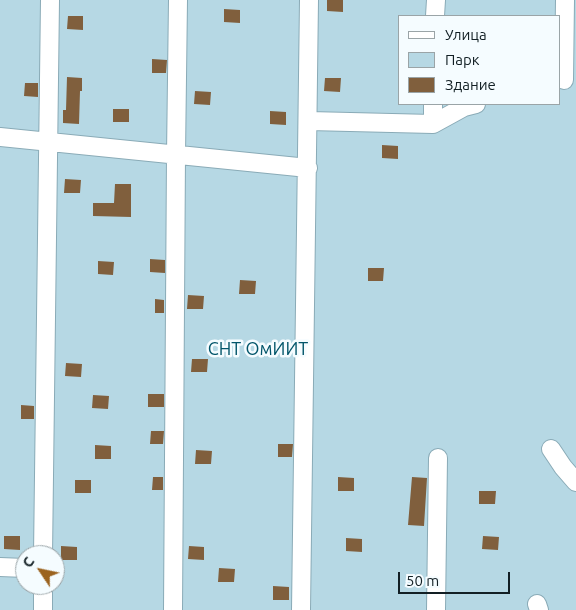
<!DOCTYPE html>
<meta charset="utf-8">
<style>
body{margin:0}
#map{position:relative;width:576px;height:610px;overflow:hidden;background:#d7f3fd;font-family:Ubuntu,sans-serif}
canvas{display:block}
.legend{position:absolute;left:398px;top:15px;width:162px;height:90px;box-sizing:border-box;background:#f5fcff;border:1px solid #9aa4a7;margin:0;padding:6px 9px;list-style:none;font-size:15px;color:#121f24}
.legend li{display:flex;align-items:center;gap:10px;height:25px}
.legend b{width:25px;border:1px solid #9aa4a7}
.north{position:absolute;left:15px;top:545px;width:50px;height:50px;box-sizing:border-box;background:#f5fcff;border:1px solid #9aa4a7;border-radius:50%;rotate:304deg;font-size:14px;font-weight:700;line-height:20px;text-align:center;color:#121f24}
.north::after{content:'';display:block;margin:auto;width:18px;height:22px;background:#9b631f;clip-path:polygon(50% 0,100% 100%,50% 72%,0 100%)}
.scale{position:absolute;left:398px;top:572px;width:112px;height:22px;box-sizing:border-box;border:2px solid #121f24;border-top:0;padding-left:6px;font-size:15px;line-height:18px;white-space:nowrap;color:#121f24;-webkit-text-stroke:4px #f5fcff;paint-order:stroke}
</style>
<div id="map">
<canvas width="576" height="610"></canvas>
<ul class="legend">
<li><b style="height:6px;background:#fff"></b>Улица</li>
<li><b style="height:14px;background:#b6d8e4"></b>Парк</li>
<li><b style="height:14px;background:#805f3d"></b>Здание</li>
</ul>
<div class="north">С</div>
<div class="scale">50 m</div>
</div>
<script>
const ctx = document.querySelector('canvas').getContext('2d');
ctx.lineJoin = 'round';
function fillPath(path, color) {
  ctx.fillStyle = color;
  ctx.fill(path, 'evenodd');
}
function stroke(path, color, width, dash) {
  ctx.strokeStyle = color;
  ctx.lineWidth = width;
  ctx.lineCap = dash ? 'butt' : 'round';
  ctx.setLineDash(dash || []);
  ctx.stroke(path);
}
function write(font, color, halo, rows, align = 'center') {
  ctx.font = font + ' Ubuntu,sans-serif';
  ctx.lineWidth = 5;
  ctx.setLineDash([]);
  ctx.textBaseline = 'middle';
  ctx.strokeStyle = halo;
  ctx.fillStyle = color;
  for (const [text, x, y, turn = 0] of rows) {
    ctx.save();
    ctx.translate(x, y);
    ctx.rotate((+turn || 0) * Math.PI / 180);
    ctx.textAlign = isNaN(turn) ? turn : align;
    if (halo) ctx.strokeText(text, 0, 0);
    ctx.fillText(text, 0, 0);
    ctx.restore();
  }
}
fillPath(new Path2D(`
 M0 0H576V610H0ZM400 16H560V104H400ZM25 555H55V585H25Z`), '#b6d8e4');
fillPath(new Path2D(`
 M327 0H343V12L327 11Z
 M224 9 240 10V23L224 22Z
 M68 16H83V30L67 29Z
 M152 59 167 60 166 73H152Z
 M67 77 82 78V91H80L79 124 63 123V110H66Z
 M325 78H341L340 92 324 91Z
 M25 83H38V97L24 96Z
 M195 91 211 92 210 105 194 104Z
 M113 109H129V122H113Z
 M270 111 286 112V125L270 124Z
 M382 145 398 146V159L382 158Z
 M65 179 81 180 80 193H64Z
 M115 184H131V217L93 216V203H114Z
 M150 259 165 260V273L150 272Z
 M98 261 114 262 113 275 98 274Z
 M368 268H384L383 281H368Z
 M240 280 256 281 255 294H239Z
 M188 295 204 296 203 309H187Z
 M155 299 164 300V313H155Z
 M192 359H208L207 372H191Z
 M66 363 82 364 81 377 65 376Z
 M148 394H164V407H148Z
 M93 395 109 396 108 409 92 408Z
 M21 405 34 406V419H21Z
 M151 431H164L163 444H150Z
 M278 444H293L292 457H278Z
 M95 445 111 446V459H95Z
 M196 450 212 451 211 464H195Z
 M153 477H163V490H152Z
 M338 477 354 478V491H338Z
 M412 477 427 478 424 526 408 525Z
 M75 480H91V493H75Z
 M479 491H496L495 504H479Z
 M4 536H20V550L4 549Z
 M483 536 499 537 498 550 482 549Z
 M346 538 362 539V552L346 551Z
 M61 546 77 547V560H61Z
 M189 546 204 547V560L188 559Z
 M219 568 235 569 234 582H218Z
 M273 586 289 587V600H273Z`), '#805f3d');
const minor = new Path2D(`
 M435 16 436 0
 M564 80 565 0
 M309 121 433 124V104
 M433 124 464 107 476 104
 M0 137 308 168
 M551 449 563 467 576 482
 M43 555 50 0
 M0 567 25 568
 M537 604 539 610
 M43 610V585
 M173 610 176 155 178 0
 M301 610 309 0
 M436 610 438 458`);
stroke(minor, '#8aabb7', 20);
stroke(minor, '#fff', 18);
write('18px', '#02556a', '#f5fcff', [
 ["СНТ ОмИИТ",258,349]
]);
</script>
